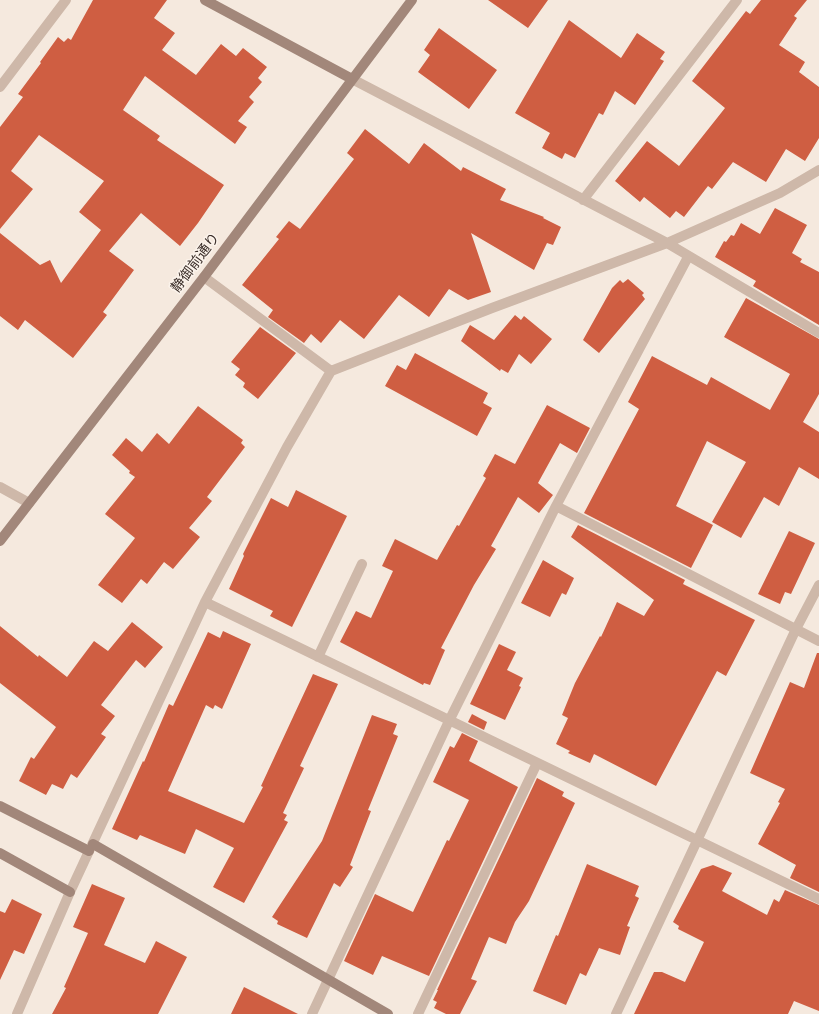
<!DOCTYPE html>
<meta charset="utf-8">
<style>
body{margin:0}
canvas{display:block;background:#f5e9de}
</style>
<canvas width="819" height="1014"></canvas>
<script>
const ctx = document.querySelector('canvas').getContext('2d');
ctx.lineJoin = 'round';
function fillPath(path, color) {
  ctx.fillStyle = color;
  ctx.fill(path, 'evenodd');
}
function stroke(path, color, width, dash) {
  ctx.strokeStyle = color;
  ctx.lineWidth = width;
  ctx.lineCap = dash ? 'butt' : 'round';
  ctx.setLineDash(dash || []);
  ctx.stroke(path);
}
function write(font, color, halo, rows, align = 'center') {
  ctx.font = font + ' "DejaVu Sans","Noto Sans JP",sans-serif';
  ctx.lineWidth = 3;
  ctx.setLineDash([]);
  ctx.textBaseline = 'middle';
  ctx.strokeStyle = halo;
  ctx.fillStyle = color;
  for (const [text, x, y, turn = 0] of rows) {
    ctx.save();
    ctx.translate(x, y);
    ctx.rotate((+turn || 0) * Math.PI / 180);
    ctx.textAlign = isNaN(turn) ? turn : align;
    if (halo) ctx.strokeText(text, 0, 0);
    ctx.fillText(text, 0, 0);
    ctx.restore();
  }
}
fillPath(new Path2D(`
 M93 0H167L154 18 175 33 162 50 196 75 221 44 236 56 243 48 267 67 258 78 262 82 249 97 254 102 238 121 247 127 235 144 145 76 123 110 160 136 157 140 224 185 198 223 180 246 141 213 109 251 134 270 103 312 107 315 73 358 25 320 18 330 0 316V233L40 265 50 260 61 283 101 230 79 212 104 181 39 135 11 171 33 189 0 229V127L23 97 18 94 41 63 40 62 58 37 64 42 68 38 71 40Z
 M488 0H548L528 28Z
 M761 0H807L794 16 797 18 779 45 805 62 799 72 819 87V138L805 161 786 149 766 182 733 162 712 189 708 186 684 217 676 211 670 218 644 197 640 202 615 181 647 141 679 166 725 108 692 81 746 11 750 14Z
 M569 20 621 58 637 33 665 52 660 59 664 61 635 105 615 91 603 115 599 113 575 158 565 153 562 159 542 148 550 133 515 113Z
 M439 28 497 70 469 109 418 72 430 55 424 50Z
 M365 129 409 164 424 143 461 171 463 167 506 189 500 200 544 217 543 218 561 227 553 245 547 243 534 270 471 233 491 292 468 300 449 289 429 317 399 295 364 339 340 320 321 343 311 334 304 343 268 317 273 310 242 285 279 239 276 237 289 221 300 229 354 159 347 153Z
 M775 208 807 225 792 253 802 259 800 262 819 272V325L753 286 756 281 715 257 724 241 726 242 731 235 734 236 741 223 760 234Z
 M628 279 644 293 642 295 645 299 599 353 583 340 612 288 620 280 623 283Z
 M746 298 819 339V394L803 422 819 432V479L799 467 779 506 764 497 741 538 712 522 746 462 707 441 676 506 713 525 691 568 584 513 639 409 628 402 652 356 707 385 711 377 770 410 790 374 724 337Z
 M515 315 521 320 524 316 552 339 531 364 519 354 508 373 501 369 500 371 461 341 470 325 494 340Z
 M260 327 296 353 258 399 243 387 245 383 235 375 240 369 231 362Z
 M415 353 488 393 483 403 492 408 477 436 385 386 397 365 406 370Z
 M547 405 590 428 577 453 560 443 538 483 553 495 539 513 518 497 491 546 496 549 474 585 441 648 445 650 430 685 424 683 423 685 340 642 356 611 371 618 393 571 382 566 395 539 437 560 457 525 459 526 486 478 483 476 495 454 515 464Z
 M198 406 243 440 241 443 245 447 207 497 212 501 189 528 200 537 173 569 164 562 147 584 141 579 122 603 98 585 135 538 105 514 135 477 129 473 130 471 112 455 126 438 142 452 157 433 169 444Z
 M296 490 347 516 292 627 270 616 273 611 229 589 244 556 243 554 271 498 288 507Z
 M578 525 685 580 683 584 755 620 726 676 717 671 656 786 594 754 590 763 568 753 570 751 556 744 568 718 562 715 575 683 600 636 601 637 617 602 644 616 654 600 571 537Z
 M789 531 815 543 791 594 785 592 780 604 758 594Z
 M543 560 574 578 566 595 562 593 550 617 521 603Z
 M132 622 163 647 145 668 136 660 101 705 115 716 101 734 106 737 77 778 71 774 63 789 52 784 46 795 19 781 31 757 34 759 56 727 0 683V626L38 657 39 655 67 677 94 641 108 651Z
 M223 631 251 644 222 709 215 705 213 709 206 705 168 791 244 823 263 787 261 786 313 674 338 684 300 766 304 768 283 813 287 815 284 820 288 822 244 903 213 887 234 848 196 829 185 854 140 835 137 840 112 829 143 761 144 762 169 704 173 706 208 632 220 638Z
 M499 644 516 652 507 670 523 678 519 686 521 687 505 720 470 704Z
 M817 653H819V892L790 878 796 865 758 844 780 803 778 802 785 789 750 773 790 682 804 688Z
 M472 714 487 722 484 730 468 722Z
 M372 715 397 724 393 734 398 736 368 810 371 811 350 865 353 867 340 887 334 883 307 938 277 924 278 921 272 917 322 841Z
 M462 733 478 741 469 761 518 787 429 976 382 956 373 975 344 961 375 894 413 912 447 840 449 841 469 800 433 782 450 746 454 748Z
 M537 778 564 792 562 796 575 803 529 901 515 922 506 944 489 937 471 979 477 981 460 1014H446L434 1008 437 1002 433 1000 438 990H437Z
 M587 864 639 886 635 896 639 898 627 926 630 927 620 955 599 948 586 976 580 973 566 1005 533 991 556 935 558 936Z
 M713 865 732 873 722 891 767 915 774 899 779 902 785 890 819 905V1011L794 1001 788 1014H634L654 972H662L685 982 704 942 678 929 679 926 673 922 701 869Z
 M92 884 125 898 104 945 145 963 156 941 187 957 158 1014H52L66 988 64 987 88 933 73 927Z
 M12 899 42 914 24 954 14 950 0 980V911L5 913Z
 M244 987 298 1014H231Z`), '#cf5e42');
stroke(new Path2D(`
 M352 79 667 243 819 333
 M0 87 66 0
 M583 200 737 0
 M204 277 331 371
 M0 487 29 503
 M556 506 819 641
 M205 602 819 899
 M318 657 362 564
 M17 1014 70 892 205 602 287 447 331 371 492 308 667 243 780 193 819 170
 M312 1014 449 721 556 506 688 257
 M418 1014 537 763
 M616 1014 796 629 819 585`), '#ceb8a9', 10);
stroke(new Path2D(`
 M205 0 352 79
 M0 541 204 277 412 0
 M0 806 89 851
 M93 844 388 1014
 M0 853 70 892`), '#a2877a', 10);
write('14px', '#3b2e29', '#fbf3eb', [
 ["静御前通り",196,263,-53]
]);
</script>
